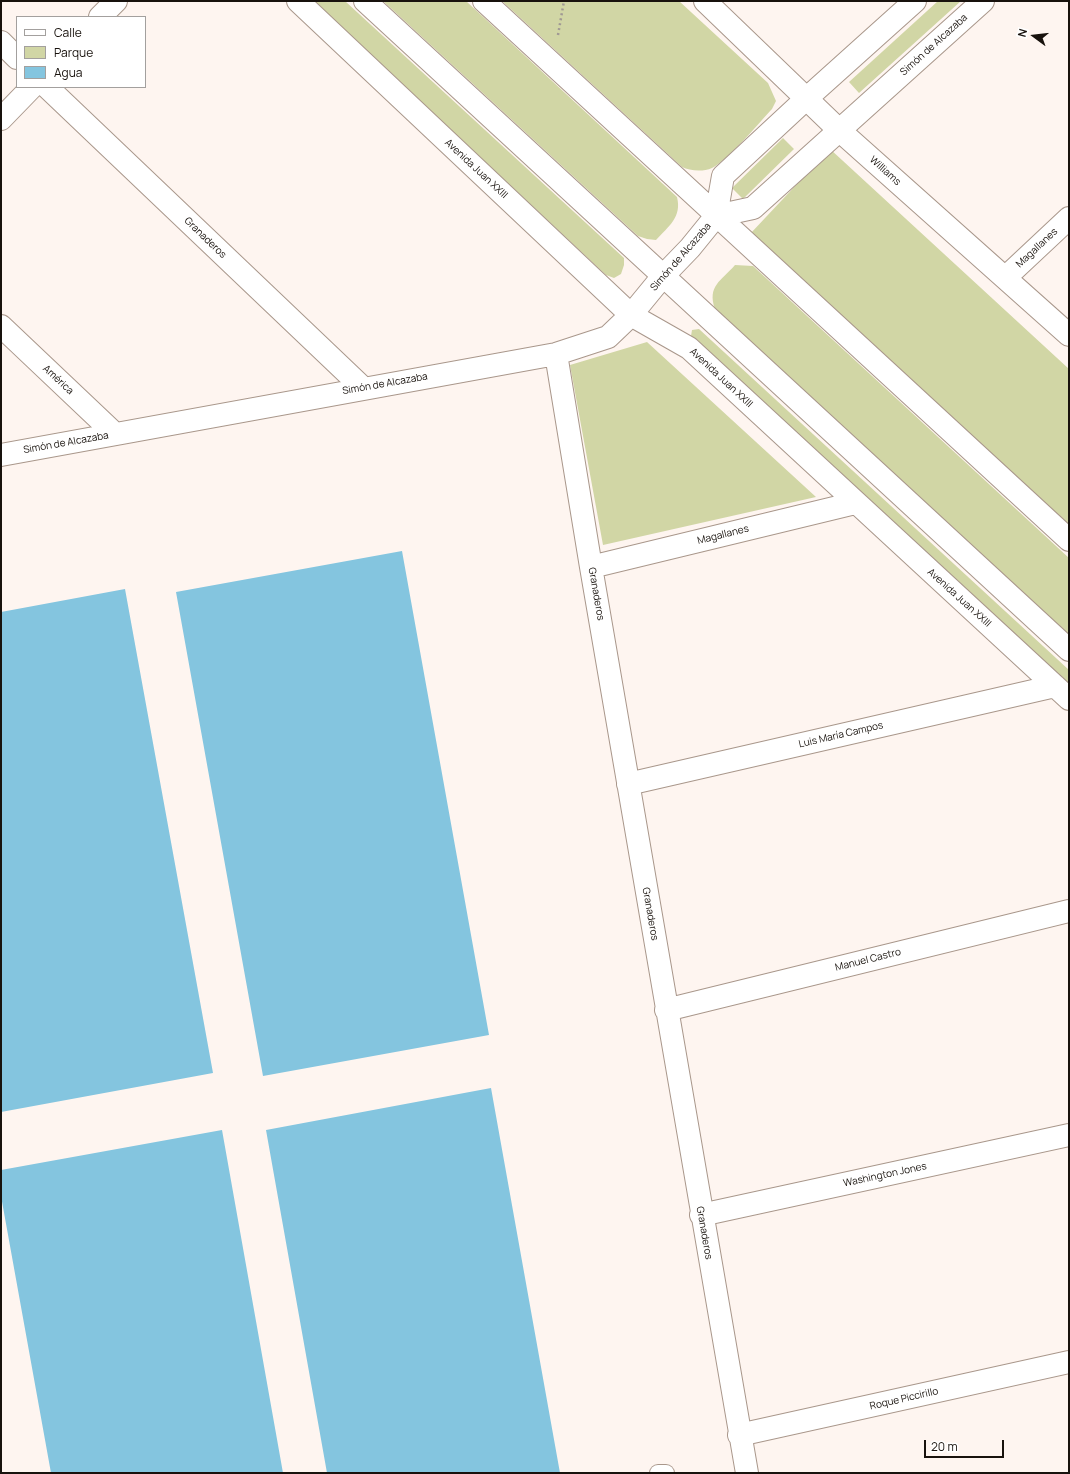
<!DOCTYPE html>
<meta charset="utf-8">
<style>
body{margin:0}
#map{position:relative;width:1070px;height:1474px;overflow:hidden;background:#fef5f0;font-family:Manrope,sans-serif}
canvas{display:block}
.frame{position:absolute;inset:0;border:2px solid #18120d;pointer-events:none}
.legend{position:absolute;left:16px;top:16px;width:130px;height:72px;box-sizing:border-box;background:#fff;border:1px solid #a3a09e;margin:0;padding:5px 7px;list-style:none;font-size:12px;color:#18120d}
.legend li{display:flex;align-items:center;gap:8px;height:20px}
.legend b{width:20px;border:1px solid #a3a09e}
.north{position:absolute;left:1014px;top:16px;width:40px;height:40px;-webkit-text-stroke:3px #fff;paint-order:stroke;rotate:285deg;font-size:11px;font-weight:700;line-height:16px;text-align:center;color:#18120d}
.north::after{content:'';display:block;margin:auto;width:14px;height:18px;background:#18120d;clip-path:polygon(50% 0,100% 100%,50% 72%,0 100%)}
.scale{position:absolute;left:924px;top:1440px;width:80px;height:18px;box-sizing:border-box;border:2px solid #18120d;border-top:0;padding-left:5px;font-size:12px;line-height:14px;white-space:nowrap;color:#18120d;-webkit-text-stroke:3px #fff;paint-order:stroke}
</style>
<div id="map">
<canvas width="1070" height="1474"></canvas>
<div class="frame"></div>
<ul class="legend">
<li><b style="height:5px;background:#fff"></b>Calle</li>
<li><b style="height:11px;background:#d1d6a5"></b>Parque</li>
<li><b style="height:11px;background:#84c5df"></b>Agua</li>
</ul>
<div class="north">N</div>
<div class="scale">20 m</div>
</div>
<script>
const ctx = document.querySelector('canvas').getContext('2d');
ctx.lineJoin = 'round';
function fillPath(path, color) {
  ctx.fillStyle = color;
  ctx.fill(path, 'evenodd');
}
function stroke(path, color, width, dash) {
  ctx.strokeStyle = color;
  ctx.lineWidth = width;
  ctx.lineCap = dash ? 'butt' : 'round';
  ctx.setLineDash(dash || []);
  ctx.stroke(path);
}
function write(font, color, halo, rows, align = 'center') {
  ctx.font = font + ' Manrope,sans-serif';
  ctx.lineWidth = 3;
  ctx.setLineDash([]);
  ctx.textBaseline = 'middle';
  ctx.strokeStyle = halo;
  ctx.fillStyle = color;
  for (const [text, x, y, turn = 0] of rows) {
    ctx.save();
    ctx.translate(x, y);
    ctx.rotate((+turn || 0) * Math.PI / 180);
    ctx.textAlign = isNaN(turn) ? turn : align;
    if (halo) ctx.strokeText(text, 0, 0);
    ctx.fillText(text, 0, 0);
    ctx.restore();
  }
}
fillPath(new Path2D(`
 M313 1H345L624 258V265L621 274 614 278 606 275Z
 M383 1H466L677 197C682 217 669 226 656 240L647 239 638 236Z
 M502 1H679L768 83 776 101 772 109C758 124 728 160 712 168 703 172 690 171 682 167Z
 M938 1H961L859 93 849 82Z
 M783 138 794 149 743 199 732 188Z
 M830 149 1069 369V527L750 234Z
 M735 265 753 266 1069 558V636L715 309C707 286 721 281 735 265Z
 M699 329 1069 670V687L696 343 691 336 692 330Z
 M647 342 816 497 603 545 570 365Z`), '#d1d6a5');
fillPath(new Path2D(`
 M402 551 489 1035 263 1076 176 592Z
 M125 589 213 1073 1 1112V612Z
 M491 1088 560 1473H327L266 1130Z
 M222 1130 283 1473H51L1 1196V1170Z`), '#84c5df');
const service = new Path2D(`
 M658 1473H666`);
const minor = new Path2D(`
 M298 1 631 315 689 348 1069 699
 M705 1 839 130 1069 335
 M100 17 116 1
 M1 42 17 58
 M47 87 363 388
 M1 119 32 87
 M1005 278 1069 218
 M1 326 115 434
 M556 354 591 567 747 1473
 M1 455 556 354 608 337 631 315 663 276
 M591 567 855 503
 M628 784 1055 686
 M666 1010 1069 911
 M701 1215 1069 1135
 M739 1435 1069 1362`);
const tertiary = new Path2D(`
 M365 1 1069 650
 M484 1 1069 540
 M716 216 753 208 983 1
 M663 276 690 248 716 216 723 176 807 98 915 1`);
stroke(service, '#a9978b', 18);
stroke(minor, '#a9978b', 24);
stroke(tertiary, '#a9978b', 24);
stroke(new Path2D(`
 M558 35 564 1`), '#a09994', 2.5, [2, 3]);
stroke(service, '#fff', 16);
stroke(minor, '#fff', 22);
stroke(tertiary, '#fff', 22);
write('10px', '#18120d', '#fff', [
 ["Simón de Alcazaba",934,45,-42],
 ["Avenida Juan XXIII",476,169,43],
 ["Williams",885,171,42],
 ["Granaderos",205,238,44],
 ["Magallanes",1037,248,-43],
 ["Simón de Alcazaba",681,257,-49],
 ["Avenida Juan XXIII",721,378,43],
 ["América",58,380,43],
 ["Simón de Alcazaba",385,384,-10],
 ["Simón de Alcazaba",66,443,-10],
 ["Magallanes",723,535,-14],
 ["Granaderos",596,594,80],
 ["Avenida Juan XXIII",959,598,42],
 ["Luis María Campos",841,735,-13],
 ["Granaderos",650,914,80],
 ["Manuel Castro",868,960,-14],
 ["Washington Jones",885,1175,-12],
 ["Granaderos",704,1233,80],
 ["Roque Piccirillo",904,1399,-13]
]);
</script>
